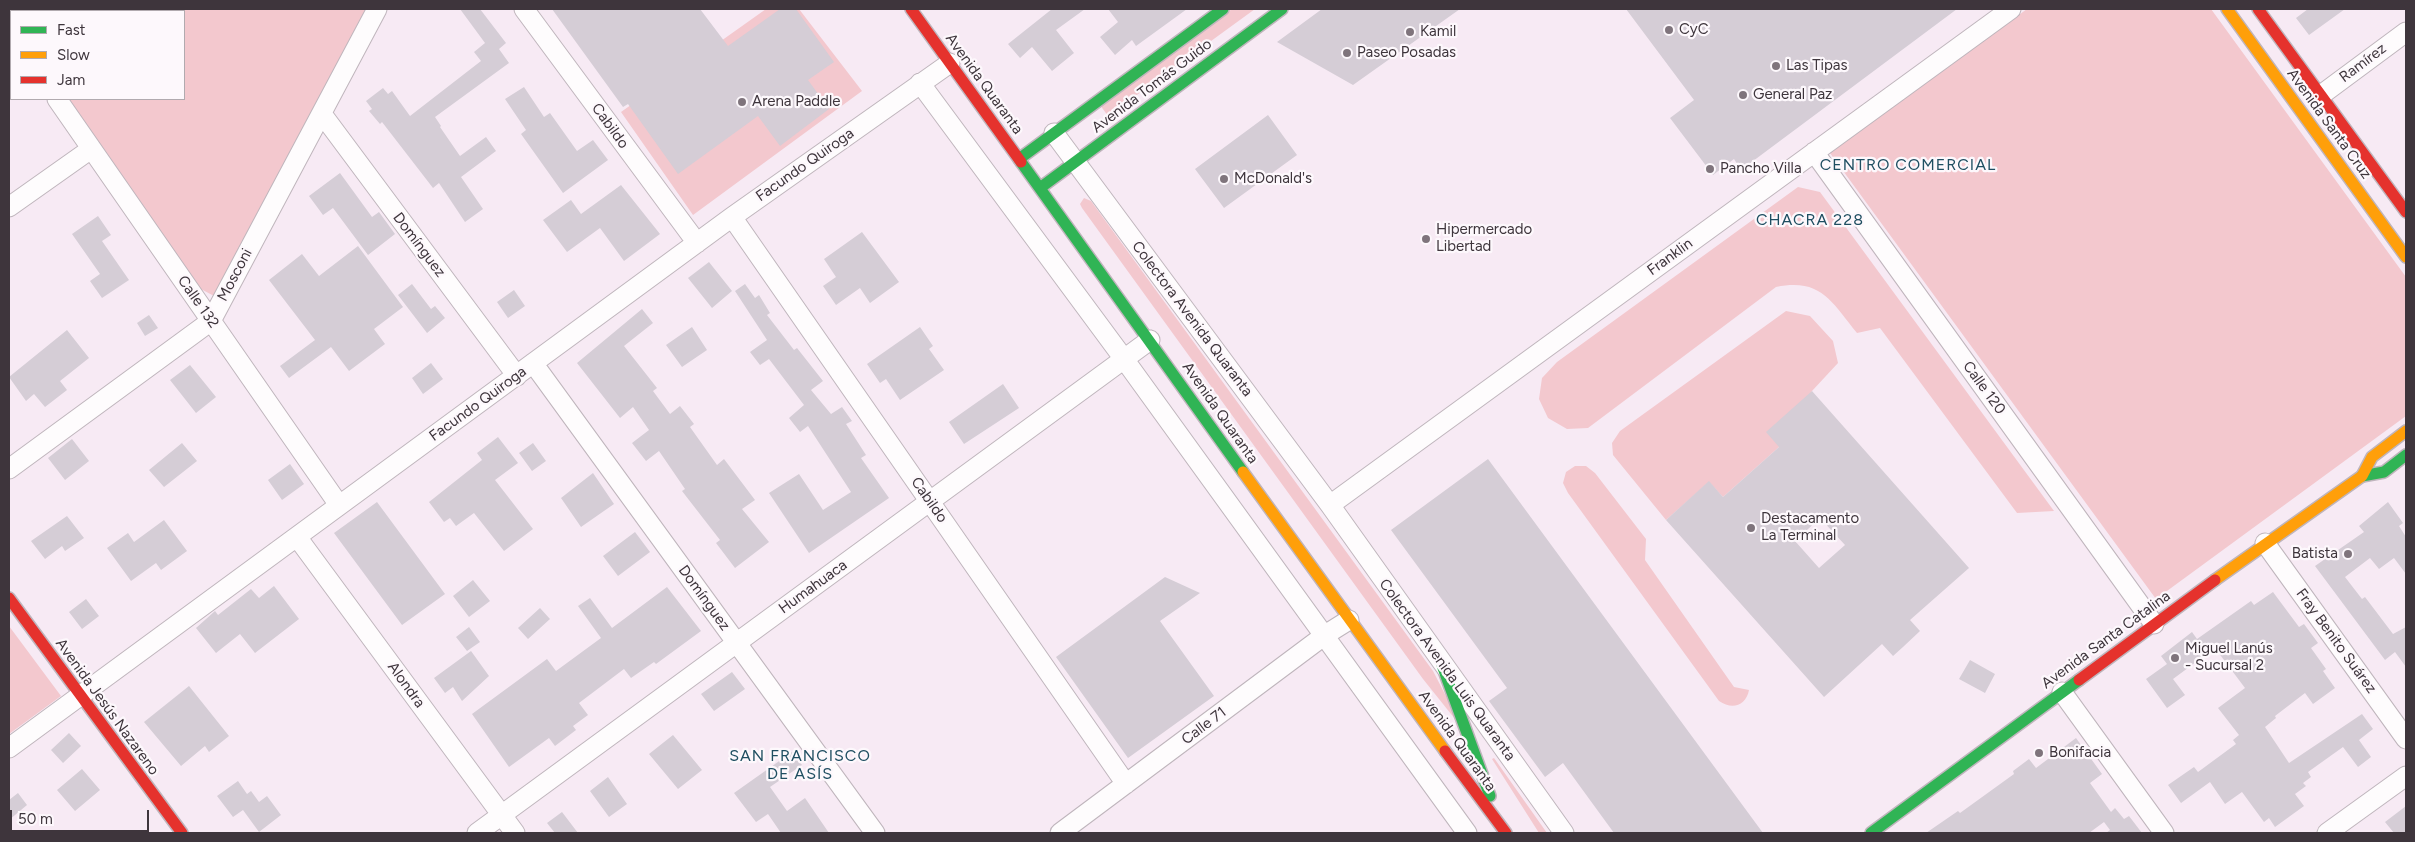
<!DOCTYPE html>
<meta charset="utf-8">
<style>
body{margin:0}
#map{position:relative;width:2415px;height:842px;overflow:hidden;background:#f7eaf4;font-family:Figtree,sans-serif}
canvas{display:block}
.frame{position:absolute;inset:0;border:10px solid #3e353c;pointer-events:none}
.legend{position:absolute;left:10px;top:10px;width:175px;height:90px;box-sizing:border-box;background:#fdf8fc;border:1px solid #b1aaaf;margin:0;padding:6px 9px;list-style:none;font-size:15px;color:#3e353c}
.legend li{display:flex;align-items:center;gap:10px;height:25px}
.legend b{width:25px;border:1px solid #b1aaaf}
.scale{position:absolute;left:10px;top:810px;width:139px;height:22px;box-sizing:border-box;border:2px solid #3e353c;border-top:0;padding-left:6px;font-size:15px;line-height:18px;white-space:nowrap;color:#3e353c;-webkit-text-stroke:4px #fdf8fc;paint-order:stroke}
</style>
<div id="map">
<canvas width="2415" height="842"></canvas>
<div class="frame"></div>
<ul class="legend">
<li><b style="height:6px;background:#30b455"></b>Fast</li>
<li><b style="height:6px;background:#ff9f0a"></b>Slow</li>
<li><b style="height:6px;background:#e5322d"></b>Jam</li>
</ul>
<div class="scale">50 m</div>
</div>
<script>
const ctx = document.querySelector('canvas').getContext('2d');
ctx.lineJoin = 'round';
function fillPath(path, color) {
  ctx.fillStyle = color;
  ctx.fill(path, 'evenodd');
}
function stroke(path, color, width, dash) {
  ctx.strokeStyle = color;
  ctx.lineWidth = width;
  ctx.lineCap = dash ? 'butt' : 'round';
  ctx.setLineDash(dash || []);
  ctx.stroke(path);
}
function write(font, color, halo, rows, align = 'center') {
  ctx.font = font + ' Figtree,sans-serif';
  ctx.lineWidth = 4.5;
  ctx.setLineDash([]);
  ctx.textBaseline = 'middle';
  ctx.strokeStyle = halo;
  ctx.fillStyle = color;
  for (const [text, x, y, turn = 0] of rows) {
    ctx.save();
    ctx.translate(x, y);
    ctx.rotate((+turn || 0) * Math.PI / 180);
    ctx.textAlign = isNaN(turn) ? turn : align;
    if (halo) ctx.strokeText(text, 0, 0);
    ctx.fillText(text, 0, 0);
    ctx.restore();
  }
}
fillPath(new Path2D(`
 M9 9H373L216 297 197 287 65 99H184V11H11V23L9 19Z
 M766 9H799L862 91 693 215 621 112Z
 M1232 9H1255L1108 116 1100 105Z
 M2027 9H2211L2406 277V416L2156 599 1830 153Z
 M1798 187 1820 192 2054 511 2017 513 1880 328 1857 333C1831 301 1821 278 1776 287L1588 428 1567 429 1548 418 1539 399 1542 378 1557 362Z
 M1084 198 1091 201 1433 671 1463 729 1423 679 1082 208 1080 204Z
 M1786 311 1810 316 1833 341 1838 363 1812 391 1779 447 1723 497 1709 482 1666 520 1613 455 1612 443 1620 431Z
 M1575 466H1586L1595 473 1646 539 1645 560 1734 687 1749 690C1746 706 1732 710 1719 701L1568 493 1563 483 1566 472Z
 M9 626 61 696 9 734Z
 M1494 758 1547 833H1539L1492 759Z`), '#f3c8ce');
fillPath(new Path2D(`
 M460 9H480L506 43 499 49 509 63 435 117 441 126 440 127 460 156 486 137 496 151 461 177 483 209 465 222 439 183 433 188 382 122 380 124 369 111 372 109 366 101 383 88 388 94 392 91 410 116 481 61 474 52 485 43Z
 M552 9H700L728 46 780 9H796L834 62 808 80 829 109 780 146 758 116 678 174 628 104 623 107Z
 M1052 9H1085L1056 30 1074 53 1052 71 1032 47 1020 58 1008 44Z
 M1108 9H1187L1136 46 1132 40 1115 55 1100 37 1118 22Z
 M1322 9H1460L1353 85 1277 42Z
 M1626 9H1957L1741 170 1734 159 1713 175 1670 118 1694 100Z
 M2308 9H2345L2309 35 2296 18Z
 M524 87 544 117 550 113 577 151 593 140 608 160 563 193 521 134 526 130 505 99Z
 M1268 115 1297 155 1224 208 1195 169Z
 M340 173 372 217 379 212 395 234 368 255 333 208 323 215 309 196Z
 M621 185 660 234 624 261 600 228 567 252 543 220 571 200 581 214Z
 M98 216 111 235 102 241 129 280 102 298 90 281 100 274 72 234Z
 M862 232 899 282 870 303 860 288 836 305 823 286 836 277 824 259Z
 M358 246 403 307 374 329 385 344 349 371 331 347 289 378 280 366 315 340 269 280 302 254 319 276Z
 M709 262 732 291 712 308 688 278Z
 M412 284 431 309 435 306 445 318 427 333 398 295Z
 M745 284 755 298 759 295 770 313 767 315 794 350 797 348 823 381 811 390 831 414 842 407 852 421 846 424 866 455 861 458 889 498 809 553 769 493 799 474 823 510 851 492 808 426 800 432 789 418 804 405 769 359 760 365 750 352 767 340 735 291Z
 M514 290 525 306 508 318 497 302Z
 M642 309 653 323 624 346 657 388 653 391 670 414 680 406 694 424 690 427 717 465 724 459 755 500 742 509 769 542 735 568 716 543 720 540 682 491 685 489 659 451 646 461 632 443 649 430 633 407 620 418 577 363Z
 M149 315 158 328 145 336 137 323Z
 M692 327 707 350 682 367 666 345Z
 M920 327 933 346 929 349 944 370 900 400 886 379 880 383 867 364Z
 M67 330 89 358 60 381 67 390 45 407 34 394 26 401 9 377Z
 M431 363 443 379 423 394 412 378Z
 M190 365 216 397 196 413 170 380Z
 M1003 384 1019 408 964 444 949 422Z
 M1812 391 1969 568 1910 620 1920 631 1903 647 1893 656 1882 644 1824 697 1666 520 1709 481 1723 497 1779 447 1766 432ZM1820 518 1845 545 1819 568 1795 541Z
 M498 437 518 463 495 480 533 529 504 551 474 513 456 526 450 518 444 522 429 502 482 460 477 453Z
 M72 439 89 461 65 480 48 458Z
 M182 443 197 461 164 487 149 470Z
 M533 443 546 461 532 471 519 453Z
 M1488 459 1763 833H1614L1563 763 1545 777 1489 701 1507 688 1391 530Z
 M290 464 304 484 282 500 268 480Z
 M593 473 614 504 581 527 561 498Z
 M377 502 445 594 402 625 334 533Z
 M2388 502 2403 523 2399 526 2406 537V574L2394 558 2379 569 2370 558 2345 577 2362 599 2365 597 2393 634 2406 627V667L2395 652 2385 660 2315 566 2364 532 2359 526Z
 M67 516 84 538 65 551 62 546 45 559 31 541Z
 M164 520 187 551 161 570 156 563 131 581 107 548 128 533 134 542Z
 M635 532 650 552 618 576 603 556Z
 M1165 577 1200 593 1160 621 1214 696 1128 758 1056 657Z
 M473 580 490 601 469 617 453 596Z
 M274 586 299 619 255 653 240 634 216 653 196 628 215 611 218 615 251 589 259 598Z
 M667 587 701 631 656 664 654 662 631 678 624 669 579 703 588 715 573 726 576 730 555 746 549 738 509 767 472 714 547 659 556 671 601 638 578 606 590 598 612 628Z
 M2273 592 2299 627 2304 624 2318 643 2311 648 2326 669 2323 671 2335 688 2313 704 2305 693 2275 716 2276 718 2265 727 2289 763 2362 714 2373 729 2359 740 2371 757 2358 767 2343 747 2308 772 2311 777 2303 783 2306 786 2295 794 2304 806 2275 827 2269 818 2264 822 2242 792 2225 804 2210 782 2181 803 2168 785 2194 767 2198 772 2236 744 2233 740 2239 735 2218 708 2245 688 2215 648 2173 679 2185 695 2167 708 2146 679 2167 664 2161 656 2192 632 2197 639 2251 601 2254 605Z
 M86 599 99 616 82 629 69 612Z
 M540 608 550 619 528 639 518 628Z
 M469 627 480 642 467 651 456 637Z
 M471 651 489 676 462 701 453 687 445 693 434 678Z
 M1970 660 1995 674 1985 693 1959 679Z
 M732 672 745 689 714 711 701 694Z
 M189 686 229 736 209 752 205 746 181 766 144 722Z
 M69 733 81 746 63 763 51 750Z
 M673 735 702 770 678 789 649 754Z
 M2076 738 2102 774 2090 783 2111 812 2115 808 2124 819 2129 816 2142 833H2106L2110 830 2104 822 2089 833H1926L1958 811 1960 813 2014 774 2013 771 2029 759 2036 768Z
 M792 752 802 765 770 787 787 811 805 798 829 833H781L768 814 756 822 734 793Z
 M82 769 100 790 75 811 57 790Z
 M608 777 627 804 609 817 590 791Z
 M238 781 247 794 251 791 259 802 267 796 281 815 259 832 243 810 233 817 217 796Z
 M18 793 27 805 9 820V800Z
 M2406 806V833H2394L2385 822Z
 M562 812 578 833H555L547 823Z`), '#d5cdd6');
const street = new Path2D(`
 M524 9 697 243
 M9 29 11 33
 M920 83 1124 359 1467 833
 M2321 95 2406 32
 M57 99 339 505
 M322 114 517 376
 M1054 133 1330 505 1564 833
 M1814 152 2154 624
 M9 207 91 149
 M732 217 1126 784
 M533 363 875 833
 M9 469 211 321 377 9
 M1330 505 2011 9
 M297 537 515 833
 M2265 543 2406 739
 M2062 692 2164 833
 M9 748 732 217 950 63
 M477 833 1150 340
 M1060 833 1325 635 1349 620
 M2327 833 2406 776`);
const fast = new Path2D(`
 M1019 159 1223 9
 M1021 162 1243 472
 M1040 188 1282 9
 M2362 476 2384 472 2406 455
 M1442 665 1490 796
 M1871 833 2079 680`);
const slow = new Path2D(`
 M2227 9 2406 257
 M1243 472 1445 751
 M2215 580 2362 476 2372 457 2406 431`);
const jam = new Path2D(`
 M911 9 1021 162
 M2258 9 2406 212
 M9 598 182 833
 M2079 680 2215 580
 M1445 751 1506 833`);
stroke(street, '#bfb5bc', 21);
stroke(fast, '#bfb5bc', 14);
stroke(slow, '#bfb5bc', 14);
stroke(jam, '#bfb5bc', 14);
stroke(street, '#fefcfd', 19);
stroke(fast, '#30b455', 11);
stroke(slow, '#ff9f0a', 11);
stroke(jam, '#e5322d', 11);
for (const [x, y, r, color] of [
 [1669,30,5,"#7f747c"],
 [1410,32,5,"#7f747c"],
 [1347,53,5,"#7f747c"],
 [1776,66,5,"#7f747c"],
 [1743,95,5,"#7f747c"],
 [742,102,5,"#7f747c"],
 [1710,169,5,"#7f747c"],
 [1224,179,5,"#7f747c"],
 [1426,239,5,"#7f747c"],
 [1751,528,5,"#7f747c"],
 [2348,554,5,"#7f747c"],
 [2175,658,5,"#7f747c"],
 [2039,753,5,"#7f747c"]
]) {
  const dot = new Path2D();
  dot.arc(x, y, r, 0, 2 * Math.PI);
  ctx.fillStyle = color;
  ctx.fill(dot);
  stroke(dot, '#fdf8fc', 2);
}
write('15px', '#3e353c', '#fdf8fc', [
 ["CyC",1679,30],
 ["Kamil",1420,32],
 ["Paseo Posadas",1357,53],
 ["Las Tipas",1786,66],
 ["General Paz",1753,95],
 ["Arena Paddle",752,102],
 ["Pancho Villa",1720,169],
 ["McDonald's",1234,179],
 ["Hipermercado",1436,230],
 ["Libertad",1436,247],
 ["Destacamento",1761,519],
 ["La Terminal",1761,536],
 ["Batista",2338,554,"right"],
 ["Miguel Lanús",2185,649],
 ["- Sucursal 2",2185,666],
 ["Bonifacia",2049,753]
], 'left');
write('15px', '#3e353c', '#fdf8fc', [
 ["Ramírez",2363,63,-37],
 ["Avenida Quaranta",984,84,54],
 ["Avenida Tomás Guido",1152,86,-37],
 ["Avenida Santa Cruz",2329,124,54],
 ["Cabildo",610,126,54],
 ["Facundo Quiroga",805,165,-35],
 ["Domínguez",419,245,53],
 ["Franklin",1670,257,-36],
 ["Mosconi",235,275,-62],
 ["Calle 132",198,302,55],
 ["Colectora Avenida Quaranta",1192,319,53],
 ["Calle 120",1984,388,54],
 ["Facundo Quiroga",478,404,-36],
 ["Avenida Quaranta",1220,413,55],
 ["Cabildo",929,500,55],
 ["Humahuaca",813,587,-36],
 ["Domínguez",704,598,54],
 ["Avenida Santa Catalina",2106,640,-36],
 ["Fray Benito Suárez",2336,641,54],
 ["Colectora Avenida Luis Quaranta",1447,670,54],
 ["Alondra",406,685,54],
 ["Avenida Jesús Nazareno",107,707,54],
 ["Calle 71",1204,726,-37],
 ["Avenida Quaranta",1457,741,54]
]);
ctx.letterSpacing = '1px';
write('16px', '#1f4e61', '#fdf8fc', [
 ["CENTRO COMERCIAL",1908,165],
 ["CHACRA 228",1810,220],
 ["SAN FRANCISCO",800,756],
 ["DE ASÍS",800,774]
]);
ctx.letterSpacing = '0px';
</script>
